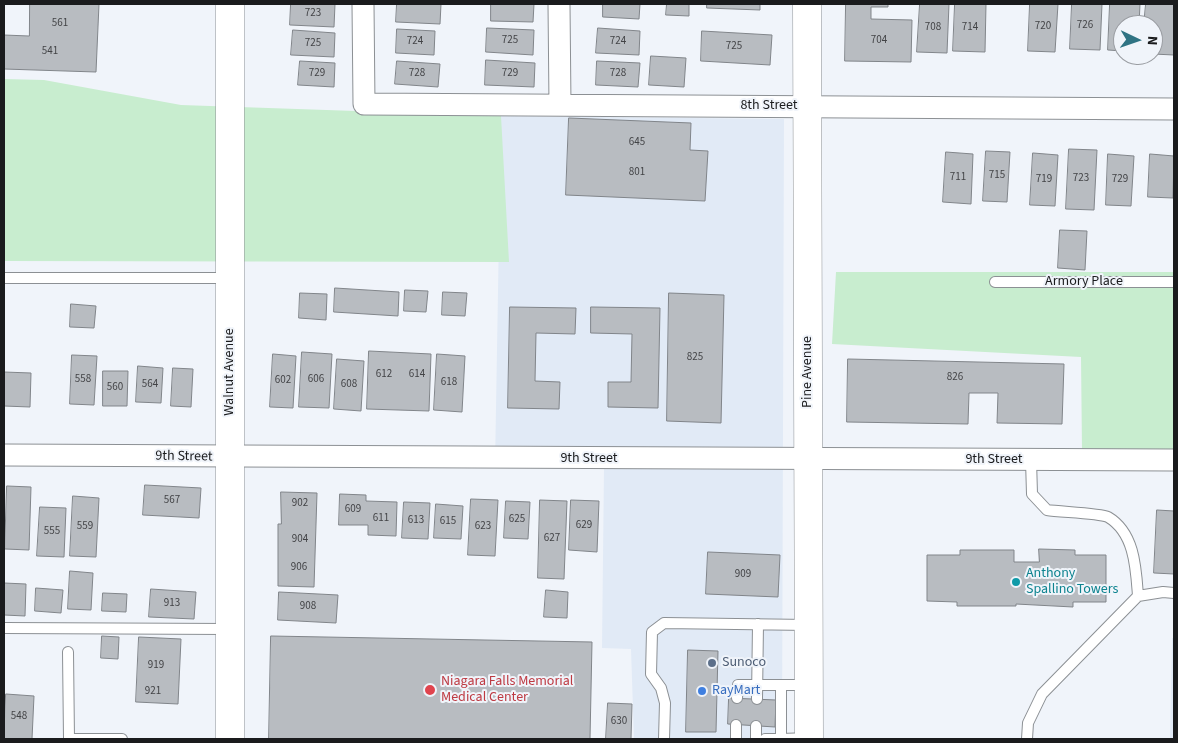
<!DOCTYPE html>
<style>
body{margin:0}
#map{position:relative;width:1178px;height:743px;overflow:hidden;background:#f0f4fa;font-family:"Source Sans 3",sans-serif}
canvas{display:block}
.frame{position:absolute;inset:0;border:5px solid #1a1b1d;pointer-events:none}
.north{position:absolute;left:1113px;top:15px;width:50px;height:50px;box-sizing:border-box;background:#f0f4fa;border:1px solid #9a9da2;border-radius:50%;rotate:93deg;font-size:14px;font-weight:700;line-height:20px;text-align:center;color:#1a1b1d}
.north::after{content:'';display:block;margin:auto;width:18px;height:22px;background:#2f7383;clip-path:polygon(50% 0,100% 100%,50% 72%,0 100%)}
</style>
<div id="map">
<canvas width="1178" height="743"></canvas>
<div class="frame"></div>
<div class="north">N</div>
</div>
<script>
const ctx = document.querySelector('canvas').getContext('2d');
ctx.lineJoin = 'round';
function fillPath(path, color) {
  ctx.fillStyle = color;
  ctx.fill(path, 'evenodd');
}
function stroke(path, color, width, dash) {
  ctx.strokeStyle = color;
  ctx.lineWidth = width;
  ctx.lineCap = dash ? 'butt' : 'round';
  ctx.setLineDash(dash || []);
  ctx.stroke(path);
}
function write(font, color, halo, rows, align = 'center') {
  ctx.font = font + ' "Source Sans 3",sans-serif';
  ctx.lineWidth = 4;
  ctx.setLineDash([]);
  ctx.textBaseline = 'middle';
  ctx.strokeStyle = halo;
  ctx.fillStyle = color;
  for (const [text, x, y, turn = 0] of rows) {
    ctx.save();
    ctx.translate(x, y);
    ctx.rotate((+turn || 0) * Math.PI / 180);
    ctx.textAlign = isNaN(turn) ? turn : align;
    if (halo) ctx.strokeText(text, 0, 0);
    ctx.fillText(text, 0, 0);
    ctx.restore();
  }
}
fillPath(new Path2D(`
 M501 116 784 119 782 739H634L631 649 602 648 604 468 495 466Z
 M1172 638H1174V739H1170Z`), '#e1eaf6');
fillPath(new Path2D(`
 M4 79 44 80 181 105 501 116 509 262 4 261Z
 M836 272H1174V450L1082 451 1081 357 832 344Z`), '#c8edcf');
const building = new Path2D(`
 M30 4H99L96 72 4 69V35L29 36Z
 M291 4H335L334 27 290 25Z
 M397 4H441L440 24 396 22Z
 M491 4H534L533 22 491 21Z
 M603 4H640L639 19 603 17Z
 M667 4H689V16L666 15Z
 M707 4H760V10L707 8Z
 M846 4H888V7H871V19L912 20 911 62 845 61Z
 M920 4H949L947 53 917 52Z
 M955 4H986L985 52 953 51Z
 M1030 4H1058L1055 52 1028 51Z
 M1072 4H1102L1100 50 1070 49Z
 M1110 4H1140L1139 25H1123V51L1108 50Z
 M1146 4H1174V55L1153 54V25H1144Z
 M487 28 534 30 533 55 486 52Z
 M598 28 640 31 639 55 596 53Z
 M397 29 435 31 434 55 396 53Z
 M293 30 335 33 334 57 291 55Z
 M702 31 772 35 770 65 701 61Z
 M651 56 686 58 684 87 649 85Z
 M486 60 535 63 534 87 485 85Z
 M300 61 335 63 334 87 298 85Z
 M397 61 440 64 438 87 395 84Z
 M597 61 640 63 638 87 596 85Z
 M569 118 691 123 690 150 708 151 705 201 566 195Z
 M1069 149 1097 150 1094 210 1066 209Z
 M986 151 1010 152 1007 202 983 201Z
 M946 152 973 154 971 204 943 202Z
 M1033 153 1058 155 1055 206 1030 205Z
 M1108 154 1134 156 1131 206 1106 205Z
 M1150 154 1174 156 1173 198 1148 197Z
 M1060 230 1087 231 1085 270 1058 268Z
 M335 288 399 292 398 316 334 312Z
 M405 290 428 291 426 312 404 311Z
 M443 292 467 293 465 316 442 315Z
 M300 293 327 294 326 320 299 318Z
 M669 293 724 295 721 423 667 421Z
 M71 304 96 306 94 328 70 327Z
 M510 307 576 308 575 334 536 333 535 381 560 382 559 409 508 408Z
 M591 307 660 308 658 408 608 407V382H631L632 334 591 333Z
 M369 351 431 354 429 411 367 409Z
 M302 352 332 354 329 408 299 407Z
 M273 354 296 356 293 408 270 407Z
 M437 354 465 356 462 412 434 410Z
 M72 355 97 356 94 405 70 404Z
 M337 359 364 361 361 411 334 409Z
 M848 359 1064 364 1062 424 997 423 998 393H969L968 424 847 422Z
 M138 366 163 368 161 403 136 402Z
 M173 368 193 369 191 407 171 406Z
 M103 371H128L127 406H103Z
 M4 372 31 373 30 407 4 406Z
 M145 485 201 488 199 518 143 515Z
 M7 486 31 487 29 550 5 549Z
 M281 492 317 493 314 587 278 586V524H281Z
 M340 494 366 495V501L397 502 396 536 368 535V525H339Z
 M73 496 99 498 96 557 70 556Z
 M471 499 498 500 495 556 468 555Z
 M540 500 567 501 564 579 538 578Z
 M571 500 599 501 597 552 569 550Z
 M506 501 530 502 528 539 504 538Z
 M404 502 430 503 428 539 402 538Z
 M436 504 463 506 461 539 434 538Z
 M40 507 66 508 64 557 37 556Z
 M1157 510 1174 511V574L1154 573Z
 M1039 549 1075 550V555H1106V602H1073V607L1016 604V606H957V602L927 601V555H960V550H1014V562H1039Z
 M708 552 780 555 778 597 706 594Z
 M70 571 93 573 91 610 68 609Z
 M4 583 26 584 25 616 4 615Z
 M36 588 63 590 61 613 35 611Z
 M151 589 196 592 194 619 149 617Z
 M546 590 568 592 567 618 544 617Z
 M279 592 338 595 336 623 278 620Z
 M103 593 127 594 126 612 102 611Z
 M102 636 119 637 118 659 101 658Z
 M271 636 592 642 590 739H269Z
 M139 637 181 639 178 704 136 702Z
 M688 650 718 651 716 732H686Z
 M6 694 34 696 32 739H4Z
 M729 698 776 700 775 727 728 724Z
 M608 703 632 704 631 739H606Z`);
fillPath(building, '#b8bcc1');
stroke(building, '#81858a', 1);
const lane = new Path2D(`
 M4 278H230
 M995 282H1174
 M1031 460 1032 494 1047 510C1059 512 1099 513 1108 517 1135 533 1136 569 1138 596
 M4 628 229 629
 M68 652 69 739
 M781 686V739L809 738
 M737 698 738 685H809
 M757 699 758 624
 M69 739H122
 M664 739 665 703 661 688 651 674 652 632 664 623 808 625
 M736 739V725
 M756 739V726
 M765 739H781
 M1027 739 1028 723 1042 694 1138 596 1163 592 1174 593`);
const street = new Path2D(`
 M363 4 364 104 1174 109
 M559 4 560 105
 M4 455 1174 460`);
const secondary = new Path2D(`
 M807 4 809 739`);
const primary = new Path2D(`
 M230 739V4`);
stroke(lane, '#8c9094', 12);
stroke(street, '#8c9094', 23);
stroke(secondary, '#8c9094', 29);
stroke(primary, '#8c9094', 29);
stroke(lane, '#fff', 10);
stroke(street, '#fff', 21);
stroke(secondary, '#fff', 28);
stroke(primary, '#fff', 28);
for (const [x, y, r, color] of [
 [1016,582,5,"#0f9aa8"],
 [712,663,5,"#5c6f8a"],
 [430,690,6,"#e0444e"],
 [702,691,5,"#3f7fe0"]
]) {
  const dot = new Path2D();
  dot.arc(x, y, r, 0, 2 * Math.PI);
  ctx.fillStyle = color;
  ctx.fill(dot);
  stroke(dot, '#f0f4fa', 2);
}
write('11px', '#424346', null, [
 ["723",313,14],
 ["561",60,24],
 ["726",1085,26],
 ["720",1043,27],
 ["708",933,28],
 ["714",970,28],
 ["725",510,41],
 ["704",879,41],
 ["724",415,42],
 ["724",618,42],
 ["725",313,44],
 ["725",734,47],
 ["541",50,52],
 ["729",317,74],
 ["728",417,74],
 ["729",510,74],
 ["728",618,74],
 ["645",637,143],
 ["801",637,173],
 ["715",997,176],
 ["711",958,178],
 ["723",1081,179],
 ["719",1044,180],
 ["729",1120,180],
 ["825",695,358],
 ["612",384,375],
 ["614",417,375],
 ["826",955,378],
 ["558",83,380],
 ["606",316,380],
 ["602",283,381],
 ["618",449,383],
 ["564",150,385],
 ["608",349,385],
 ["560",115,388],
 ["567",172,501],
 ["902",300,504],
 ["609",353,510],
 ["611",381,519],
 ["625",517,520],
 ["613",416,521],
 ["615",448,522],
 ["629",584,526],
 ["559",85,527],
 ["623",483,527],
 ["555",52,532],
 ["627",552,539],
 ["904",300,540],
 ["906",299,568],
 ["909",743,575],
 ["913",172,604],
 ["908",308,607],
 ["919",156,666],
 ["921",153,692],
 ["548",19,717],
 ["630",619,722]
]);
write('14px', '#1a1b1d', '#f0f4fa', [
 ["8th Street",769,106],
 ["Armory Place",1084,282],
 ["Walnut Avenue",230,372,-90],
 ["Pine Avenue",808,372,-90],
 ["9th Street",184,457,1],
 ["9th Street",589,459],
 ["9th Street",994,460]
]);
write('14px', '#0d838f', '#f0f4fa', [
 ["Anthony",1026,574],
 ["Spallino Towers",1026,590]
], 'left');
write('14px', '#4e5e75', '#f0f4fa', [
 ["Sunoco",722,663]
], 'left');
write('14px', '#be3a42', '#f0f4fa', [
 ["Niagara Falls Memorial",441,682],
 ["Medical Center",441,698]
], 'left');
write('14px', '#366cbe', '#f0f4fa', [
 ["RayMart",712,691]
], 'left');
</script>
